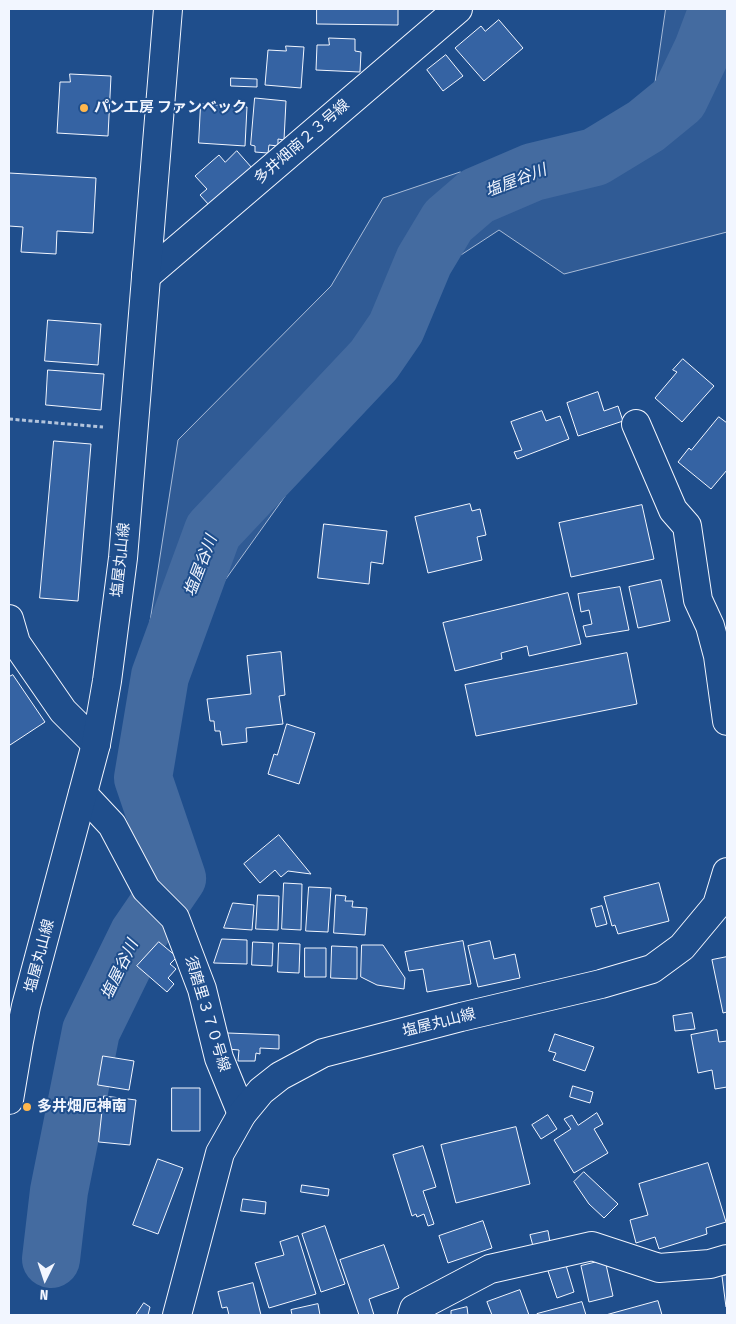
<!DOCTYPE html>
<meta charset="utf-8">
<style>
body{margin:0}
#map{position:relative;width:736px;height:1324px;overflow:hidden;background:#1f4e8c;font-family:"Fira Sans Condensed",sans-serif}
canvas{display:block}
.frame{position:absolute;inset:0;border:10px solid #f2f6ff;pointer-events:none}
.north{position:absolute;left:20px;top:1254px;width:50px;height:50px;-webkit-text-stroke:4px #1f4e8c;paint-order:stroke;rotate:184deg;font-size:14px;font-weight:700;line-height:20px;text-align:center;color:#f2f6ff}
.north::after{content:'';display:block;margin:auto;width:18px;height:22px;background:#f2f6ff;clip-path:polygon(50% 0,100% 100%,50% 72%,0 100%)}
</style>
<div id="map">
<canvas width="736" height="1324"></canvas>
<div class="frame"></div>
<div class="north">N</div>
</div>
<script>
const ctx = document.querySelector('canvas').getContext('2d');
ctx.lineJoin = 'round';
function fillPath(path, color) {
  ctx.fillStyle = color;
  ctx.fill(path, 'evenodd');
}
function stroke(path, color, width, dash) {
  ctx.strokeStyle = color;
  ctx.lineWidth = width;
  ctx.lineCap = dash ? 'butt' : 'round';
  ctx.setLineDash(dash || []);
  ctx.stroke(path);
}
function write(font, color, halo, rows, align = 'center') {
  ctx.font = font + ' "Fira Sans Condensed","Noto Sans JP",sans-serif';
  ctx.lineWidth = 4;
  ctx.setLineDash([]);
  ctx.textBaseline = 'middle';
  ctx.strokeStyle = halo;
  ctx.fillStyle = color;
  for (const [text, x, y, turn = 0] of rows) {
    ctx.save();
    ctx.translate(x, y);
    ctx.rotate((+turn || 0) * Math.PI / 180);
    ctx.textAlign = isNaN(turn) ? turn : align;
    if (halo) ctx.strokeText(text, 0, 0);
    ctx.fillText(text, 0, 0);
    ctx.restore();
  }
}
const green = new Path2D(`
 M666 9H727V232L564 274 499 230 441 268 298 478 223 583 145 654 178 440 331 286 383 198 460 172 514 193 565 180 646 143Z`);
fillPath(green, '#305b95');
stroke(green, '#a8bbd7', 1);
stroke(new Path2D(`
 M51 1259 59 1191 91 1031 138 935 177 878 143 778 160 676 213 531 374 360 396 328 424 261 448 221 477 196 533 172 595 157 646 126 679 99 703 49 718 9`), '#446ba0', 58);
const building = new Path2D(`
 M317 9H398V25L317 24Z
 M499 20 523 48 484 81 455 48 481 26 485 31Z
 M329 38 355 39V51L361 52 360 72 316 70 317 45H329Z
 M286 46 304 47 301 88 265 85 268 50 286 51Z
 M446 55 463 76 443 91 427 70Z
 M70 74 111 76 108 136 57 133 60 82H70Z
 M231 78 257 79V87L231 86Z
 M255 98 286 101 284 140 278 139V146L269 145 268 153 255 152V146L251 145Z
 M201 104 247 107 245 146 199 143Z
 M237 151 252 168 209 205 200 195 207 189 195 176 219 155 225 162Z
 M9 173 96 178 93 233 57 231 56 254 21 252 23 227 9 226Z
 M48 320 101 324 98 365 45 361Z
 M683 359 714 386 682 422 655 398 677 372 673 370Z
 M48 370 104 374 101 410 46 405Z
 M598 392 604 411 618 406 623 421 578 436 567 403Z
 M542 411 546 421 560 416 569 439 517 459 514 452 522 450 511 422Z
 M719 417 727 423V470L711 489 678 462 689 448 691 450Z
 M54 441 91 444 78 601 40 598Z
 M470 504 472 511 480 509 486 535 477 537 482 560 428 573 415 517Z
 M642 505 654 559 571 577 559 523Z
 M324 524 387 531 383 564 371 562 369 584 318 578Z
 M661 580 670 621 638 628 629 587Z
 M620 587 629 630 586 637 583 626 592 624 589 610 581 612 578 594Z
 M568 593 581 644 529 656 527 646 501 653 502 659 455 671 443 623Z
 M281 652 285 695 279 696 283 724 246 728 247 742 222 745 220 731H215L214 721H210L207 699 251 694 247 656Z
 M627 653 637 704 476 736 465 685Z
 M13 675 45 722 10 745 9 743V677Z
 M287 724 315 733 299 784 268 774 274 754 277 755Z
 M279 835 311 874 288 871 281 877 275 870 260 883 244 864Z
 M284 883 302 884 301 930 282 929Z
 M659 883 669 921 618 934 615 925 612 926 604 897Z
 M309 887 331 888 328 932 306 931Z
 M258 895 279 896 278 930 256 929Z
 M336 895 346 896 345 901H353L352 907 367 908 365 935 334 933Z
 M233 903 254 905 252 930 224 928Z
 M602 906 607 924 596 927 591 909Z
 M222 939 247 940V964L214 963Z
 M463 941 471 984 427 992 423 969 409 971 405 952Z
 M490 941 494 959 515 954 520 978 478 987 468 946Z
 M159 942 177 957 170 964 176 969 168 978 174 984 167 992 137 966Z
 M253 942 273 943 272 966 252 965Z
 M279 943 300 944 299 973 278 972Z
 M362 945H383L405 978 404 989 377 985 361 977Z
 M332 946 357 947V979L331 978Z
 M305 948H326V977H305Z
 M727 957V1012L723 1013 712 960Z
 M692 1013 695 1029 675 1031 673 1016Z
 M717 1030 719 1042 727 1041V1088V1087L715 1089 712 1070 698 1073 691 1035Z
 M228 1033 279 1035V1049L260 1048V1054L256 1053 255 1061H238L239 1050 228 1049Z
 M555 1034 594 1047 585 1071 553 1060 556 1053 549 1051Z
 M103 1056 134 1061 129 1090 98 1085Z
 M573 1086 593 1092 590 1103 570 1097Z
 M172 1088H200V1131H172Z
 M104 1096 136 1100 130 1145 99 1142Z
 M597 1113 603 1124 594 1129 608 1153 574 1173 554 1140 571 1129 564 1119 572 1115 578 1125Z
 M548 1115 557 1129 541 1139 532 1125Z
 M516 1127 530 1184 456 1203 441 1145Z
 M423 1146 436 1187 423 1191 434 1224 428 1226 424 1214 417 1217 416 1214 412 1216 393 1155Z
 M158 1159 183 1168 158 1234 133 1225Z
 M708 1163 726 1222 706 1228 707 1234 659 1249 655 1237 636 1243 630 1220 648 1215 639 1184Z
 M584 1172 618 1204 604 1218 589 1204 574 1182Z
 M302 1185 329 1189 328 1196 301 1192Z
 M243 1199 266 1202 265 1214 241 1211Z
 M483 1221 492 1248 448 1263 439 1236Z
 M325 1226 345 1284 321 1292 302 1234Z
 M548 1231 550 1242 533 1246 530 1235Z
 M298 1236 316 1294 269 1308 255 1263 284 1255 280 1242Z
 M384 1245 399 1288 369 1299 374 1315H359L340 1260Z
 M605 1260 613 1296 589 1302 581 1266Z
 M565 1262 574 1292 557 1298 547 1268Z
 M727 1275V1306L726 1307 722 1276Z
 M253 1283 261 1315H229L227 1307 222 1308 218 1292Z
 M520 1290 529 1315H492L487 1302Z
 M658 1301 662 1315H606Z
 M582 1302 586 1315H537V1314Z
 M144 1303 150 1307 148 1315H136Z
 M318 1304 320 1315H292L291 1310Z
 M467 1307 468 1315H451V1311Z`);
fillPath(building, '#3563a3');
stroke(building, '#f2f6ff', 1);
const street = new Path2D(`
 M146 276 458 9
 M636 424 673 510 687 526 698 600 710 626 718 656 727 721
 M9 619 16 643 63 711 96 744
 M83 794 112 825 146 889 175 918 202 989 219 1058 242 1114
 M412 1315 414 1309 490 1269 592 1246 659 1268 710 1264 727 1259`);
const secondary = new Path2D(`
 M9 1100 19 1041 26 1006 96 744 107 681 123 558 168 9
 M177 1315 220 1153 242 1114 261 1091 280 1076 323 1053 461 1017 601 984 652 969 682 947 717 905 727 872`);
stroke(street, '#f2f6ff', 30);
stroke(secondary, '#f2f6ff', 30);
stroke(new Path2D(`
 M9 419 103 427`), '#b3c4dc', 3, [4, 2.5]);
stroke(street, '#1f4e8c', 28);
stroke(secondary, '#1f4e8c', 28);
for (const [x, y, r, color] of [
 [84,108,5,"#ffb74d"],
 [27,1107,5,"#ffb74d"]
]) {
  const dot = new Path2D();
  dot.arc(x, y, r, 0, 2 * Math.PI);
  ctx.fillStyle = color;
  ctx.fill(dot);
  stroke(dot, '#1f4e8c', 2);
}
write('bold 15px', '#f2f6ff', '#1f4e8c', [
 ["パン工房 ファンベック",94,108],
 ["多井畑厄神南",37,1107]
], 'left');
write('15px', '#f2f6ff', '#1f4e8c', [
 ["多井畑南２３号線",302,142,-41],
 ["塩屋丸山線",121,560,-84],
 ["塩屋丸山線",40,956,-75],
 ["須磨里３７０号線",207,1014,73],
 ["塩屋丸山線",439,1023,-14]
]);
write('italic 16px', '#f2f6ff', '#1f4e8c', [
 ["塩屋谷川",516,181,-21],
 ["塩屋谷川",201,566,-69],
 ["塩屋谷川",120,970,-64]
]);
</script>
